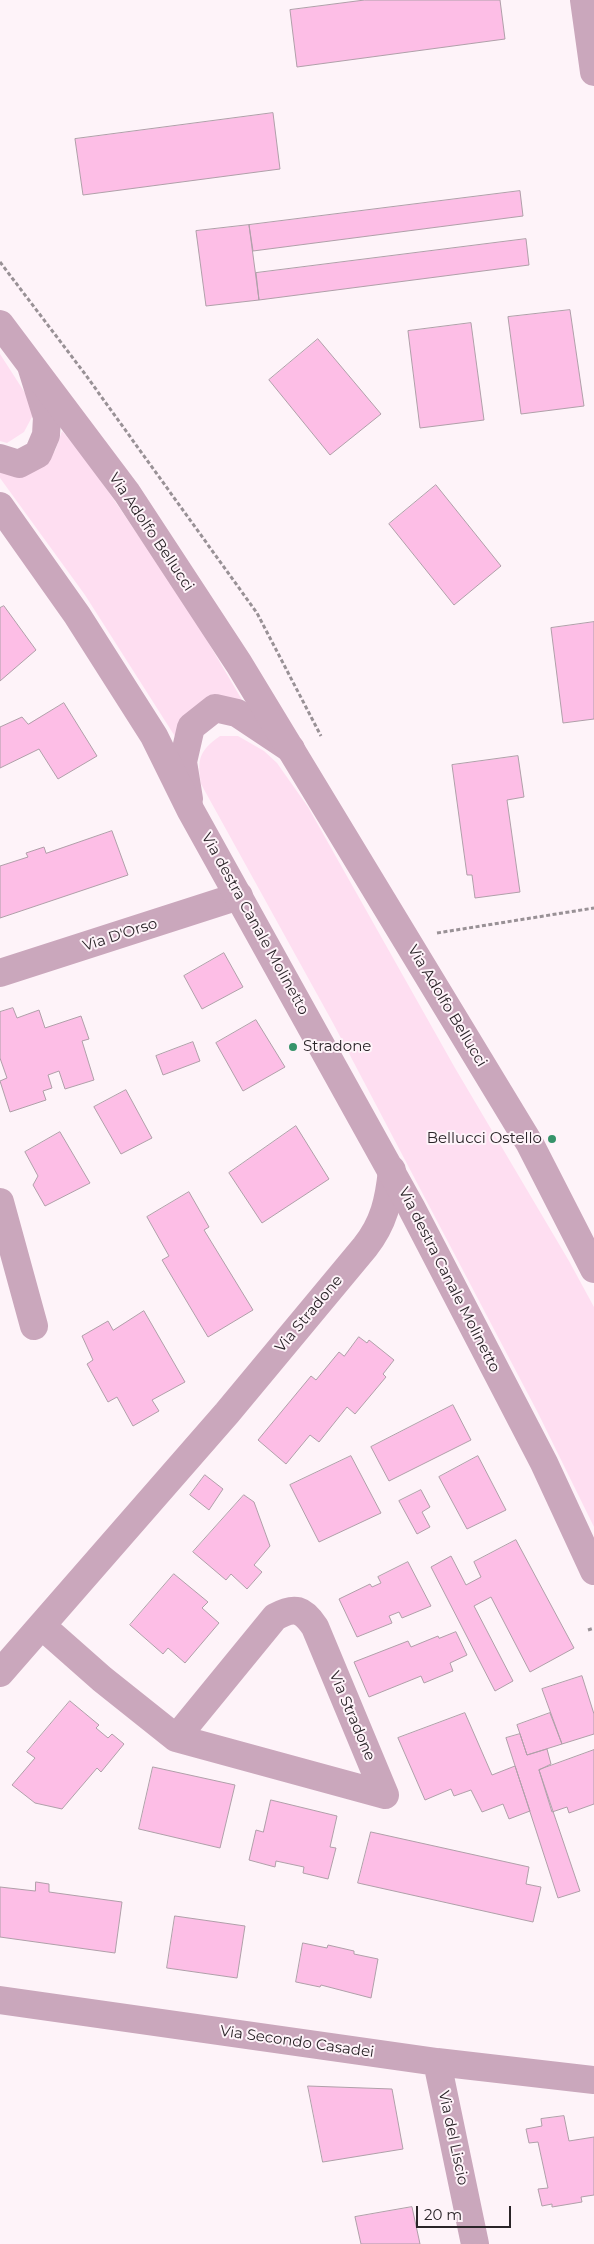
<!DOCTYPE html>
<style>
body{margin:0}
#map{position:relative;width:594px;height:2244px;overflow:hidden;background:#fef3f9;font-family:Montserrat,sans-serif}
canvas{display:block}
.scale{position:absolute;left:416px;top:2206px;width:95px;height:22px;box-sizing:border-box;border:2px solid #2a2428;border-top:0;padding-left:6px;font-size:15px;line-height:18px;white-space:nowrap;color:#2a2428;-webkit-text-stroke:4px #fef3f9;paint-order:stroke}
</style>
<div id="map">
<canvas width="594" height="2244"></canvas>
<div class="scale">20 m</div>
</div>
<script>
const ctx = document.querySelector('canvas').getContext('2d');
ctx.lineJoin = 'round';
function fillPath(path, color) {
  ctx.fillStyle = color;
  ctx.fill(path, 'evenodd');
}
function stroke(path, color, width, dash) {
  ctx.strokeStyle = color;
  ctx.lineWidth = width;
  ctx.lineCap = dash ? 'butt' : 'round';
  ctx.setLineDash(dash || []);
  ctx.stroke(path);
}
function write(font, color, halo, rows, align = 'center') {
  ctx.font = font + ' Montserrat,sans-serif';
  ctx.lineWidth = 4;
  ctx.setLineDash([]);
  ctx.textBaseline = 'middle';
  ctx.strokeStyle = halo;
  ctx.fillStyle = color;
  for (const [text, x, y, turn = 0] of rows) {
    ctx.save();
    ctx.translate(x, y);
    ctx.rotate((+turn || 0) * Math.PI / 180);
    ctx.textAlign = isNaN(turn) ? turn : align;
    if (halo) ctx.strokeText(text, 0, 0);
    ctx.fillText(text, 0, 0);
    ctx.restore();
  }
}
fillPath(new Path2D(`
 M0 354 27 396 33 415 24 432 7 443 0 441Z
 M62 431 86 459 188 608 245 705 176 738 85 595 0 478V469L37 470 55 451Z
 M220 736H238L264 751 277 763 308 807 455 1068 569 1261 594 1307V1527L538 1413 333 1023 201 784C197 759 199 751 220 736Z`), '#fedef1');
const building = new Path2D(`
 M365 0H500L505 39 297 67 290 10Z
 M273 113 280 169 83 195 75 139Z
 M520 191 523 216 253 251 249 225Z
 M249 225 259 300 206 306 196 231Z
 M526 239 529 265 259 300 256 273Z
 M570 310 584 406 521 414 508 317Z
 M471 323 484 420 420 428 408 331Z
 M318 339 381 414 330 455 269 380Z
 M436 485 501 566 454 605 389 524Z
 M4 606 36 650 0 681V608Z
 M594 622V719L563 723 551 628Z
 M64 703 97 756 58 779 39 749 0 768V727L22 717 28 724Z
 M518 756 524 797 507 800 520 892 475 898 472 875H467L452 765Z
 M112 831 128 875 0 918V866L28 857 26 853 44 847 46 853Z
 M224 953 243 987 202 1009 184 976Z
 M13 1008 17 1018 39 1010 45 1028 81 1016 89 1039 82 1041 94 1080 65 1089 59 1071 48 1075 52 1088 43 1091 46 1100 10 1112 0 1081 7 1078 0 1058V1012Z
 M256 1020 285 1067 243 1091 216 1043Z
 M193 1042 200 1061 163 1075 156 1056Z
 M126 1090 152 1138 121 1154 94 1107Z
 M296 1126 329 1179 262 1223 229 1173Z
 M60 1132 90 1183 45 1206 33 1185 38 1176 25 1152Z
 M189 1192 209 1227 204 1230 253 1310 208 1337 162 1260 169 1256 147 1217Z
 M144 1311 185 1382 152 1400 159 1411 133 1426 117 1397 108 1402 87 1364 93 1360 82 1336 108 1321 113 1330Z
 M359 1337 367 1343 369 1340 394 1360 383 1374 386 1377 355 1414 347 1407 319 1442 310 1435 286 1464 258 1440 311 1376 316 1380 339 1352 344 1356Z
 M453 1405 471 1440 389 1481 371 1447Z
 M351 1456 381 1513 319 1542 290 1485Z
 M478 1456 506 1510 467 1529 439 1477Z
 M205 1475 223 1489 209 1510 190 1495Z
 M421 1490 430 1507 422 1512 430 1527 417 1534 399 1501Z
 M244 1495 254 1502 270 1546 254 1565 262 1572 247 1589 231 1574 226 1580 193 1552Z
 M516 1540 574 1648 530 1672 491 1597 474 1606 513 1681 495 1691 431 1567 451 1556 466 1585 481 1577 474 1562Z
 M408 1562 431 1606 402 1618 399 1612 389 1616 392 1623 357 1637 339 1599 370 1584 372 1587 381 1583 378 1577Z
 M174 1574 208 1602 202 1608 219 1623 185 1663 168 1648 163 1654 130 1625Z
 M456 1632 467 1655 450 1663 453 1671 424 1683 421 1676 369 1697 354 1662 408 1641 411 1647 438 1636 439 1638Z
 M582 1676 594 1714V1734L562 1744 542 1689Z
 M70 1701 99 1725 96 1728 108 1738 112 1734 124 1744 101 1772 97 1768 62 1809 35 1803 12 1785 35 1758 27 1752Z
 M465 1713 492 1775 515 1766 530 1811 509 1819 503 1804 482 1812 471 1790 454 1796 451 1789 425 1800 398 1738Z
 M550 1713 562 1744 527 1755 517 1725Z
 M520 1734 527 1755 547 1749 551 1764 539 1770 580 1891 558 1898 506 1738Z
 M594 1750V1804L569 1813 567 1807 552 1812 539 1770Z
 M153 1767 235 1785 220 1848 139 1829Z
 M271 1800 337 1816 330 1847 336 1848 328 1879 303 1873 304 1867 276 1861 275 1867 249 1860 256 1830 263 1832Z
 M371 1832 529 1867 526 1884 541 1887 533 1922 358 1883Z
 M36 1882 49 1884V1892L122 1902 115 1953 0 1937V1887L35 1891Z
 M175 1916 245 1926 237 1978 167 1968Z
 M303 1943 327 1948 328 1945 354 1951V1954L378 1959 371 1998 321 1985 320 1987 296 1982Z
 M308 2086 392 2089 403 2149 323 2162Z
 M564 2116 569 2141 594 2137V2195L581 2197 582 2202 552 2207V2204L542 2206 538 2189 548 2188 538 2142 529 2143 526 2129 542 2126 541 2119Z
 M412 2207 420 2244H361L355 2217Z`);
fillPath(building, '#fdbee6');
stroke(building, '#b09fa9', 1);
stroke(new Path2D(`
 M0 262 85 374 257 613 321 736
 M437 933 594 908
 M588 1630 594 1628`), '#999196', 3, [4, 2.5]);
stroke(new Path2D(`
 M584 0 594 72
 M0 458 19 464 38 454 46 435 47 417 32 369
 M189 799 183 762 191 727 215 708 237 713 291 749
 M0 973 239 896
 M0 1202 34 1326
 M42 1626 102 1679 176 1738 385 1795 315 1627C303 1609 295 1606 275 1617L176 1738
 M0 1673 227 1413 365 1247C384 1223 389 1200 392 1170
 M0 2000 437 2062 594 2080
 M437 2062 475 2244`), '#caa7bc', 28);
stroke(new Path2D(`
 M0 324 127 493 239 664 530 1144 594 1269
 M0 506 77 615 154 736 191 811 411 1207 544 1463 594 1571`), '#caa7bc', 28);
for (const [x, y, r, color] of [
 [293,1047,5,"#36936a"],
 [552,1139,5,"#36936a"]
]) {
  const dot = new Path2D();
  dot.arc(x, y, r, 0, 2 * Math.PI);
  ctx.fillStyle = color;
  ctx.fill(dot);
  stroke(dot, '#fef3f9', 2);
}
write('15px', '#2a2428', '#fef3f9', [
 ["Via Adolfo Bellucci",151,532,56],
 ["Via destra Canale Molinetto",255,924,61],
 ["Via D'Orso",120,935,-18],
 ["Via Adolfo Bellucci",447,1006,59],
 ["Via destra Canale Molinetto",449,1280,63],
 ["Via Stradone",309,1314,-50],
 ["Via Stradone",352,1716,67],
 ["Via Secondo Casadei",297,2042,8],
 ["Via del Liscio",453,2138,78]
]);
write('15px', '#2a2428', '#fef3f9', [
 ["Stradone",303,1047],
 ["Bellucci Ostello",542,1139,"right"]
], 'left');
</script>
